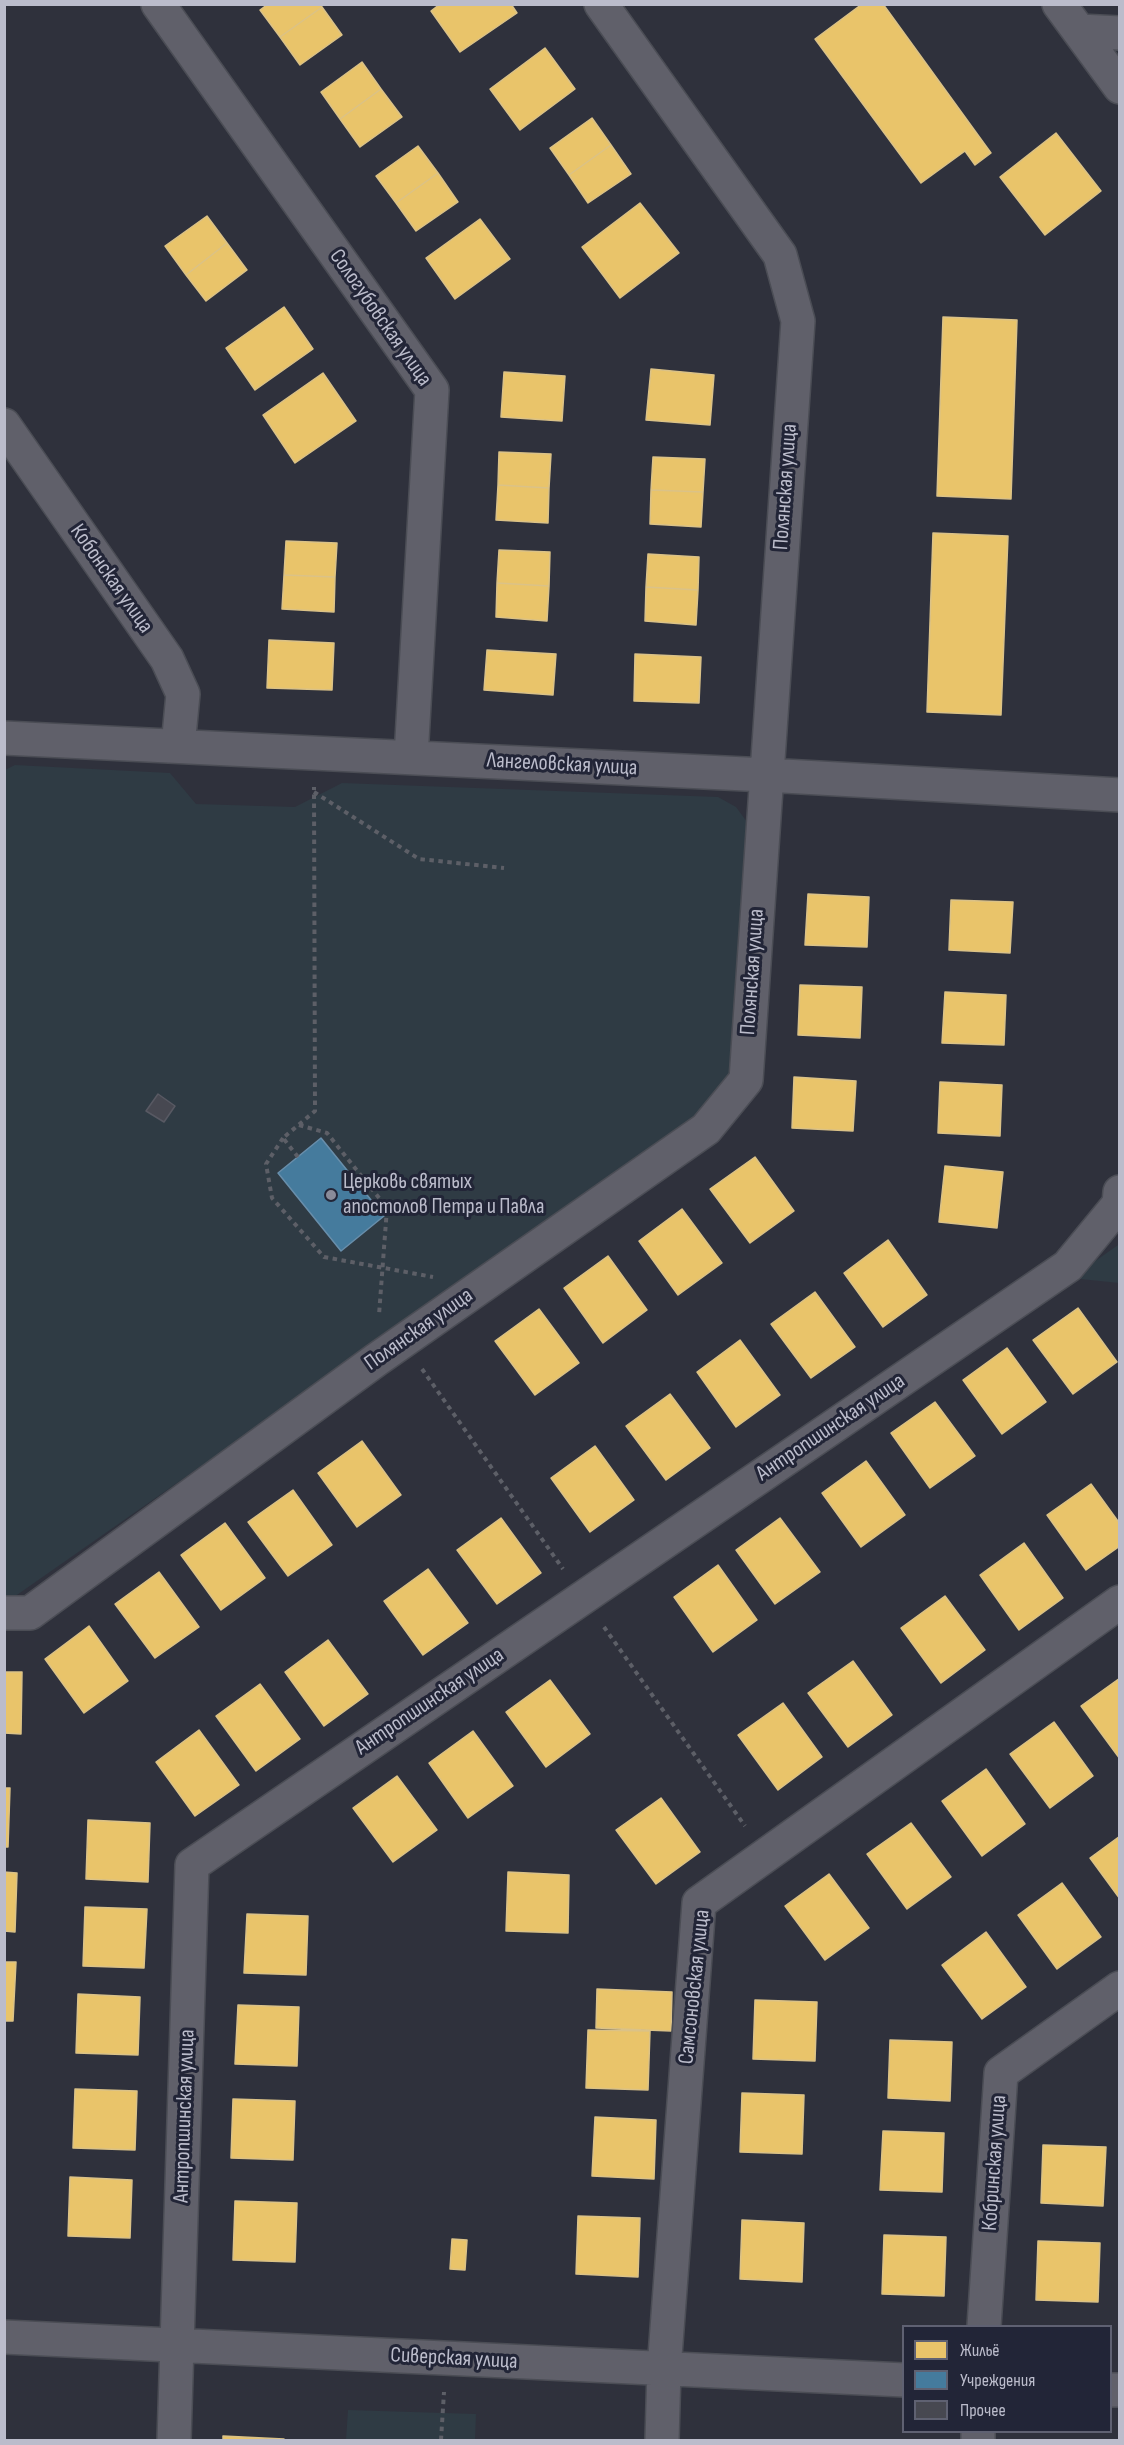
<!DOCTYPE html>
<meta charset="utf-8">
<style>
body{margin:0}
#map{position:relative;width:1124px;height:2445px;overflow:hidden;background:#2f313c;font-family:"Sofia Sans Condensed",sans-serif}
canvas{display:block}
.frame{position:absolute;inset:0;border:6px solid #bbbccb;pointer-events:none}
.legend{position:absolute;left:902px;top:2325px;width:210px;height:108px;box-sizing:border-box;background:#222537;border:2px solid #5f6172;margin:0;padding:8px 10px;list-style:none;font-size:18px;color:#bbbccb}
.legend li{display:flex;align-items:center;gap:12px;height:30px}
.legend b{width:30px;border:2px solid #5f6172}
</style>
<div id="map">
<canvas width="1124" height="2445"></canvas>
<div class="frame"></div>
<ul class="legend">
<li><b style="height:16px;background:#e9c46a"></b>Жильё</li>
<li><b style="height:16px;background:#457b9d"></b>Учреждения</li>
<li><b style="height:16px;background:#474851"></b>Прочее</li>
</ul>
</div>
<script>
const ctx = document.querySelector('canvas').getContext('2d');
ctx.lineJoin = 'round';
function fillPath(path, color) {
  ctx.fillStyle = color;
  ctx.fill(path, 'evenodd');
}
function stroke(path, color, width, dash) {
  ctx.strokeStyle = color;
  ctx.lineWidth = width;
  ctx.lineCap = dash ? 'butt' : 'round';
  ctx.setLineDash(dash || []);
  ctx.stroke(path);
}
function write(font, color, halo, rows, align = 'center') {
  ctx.font = font + ' "Sofia Sans Condensed",sans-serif';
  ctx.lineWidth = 6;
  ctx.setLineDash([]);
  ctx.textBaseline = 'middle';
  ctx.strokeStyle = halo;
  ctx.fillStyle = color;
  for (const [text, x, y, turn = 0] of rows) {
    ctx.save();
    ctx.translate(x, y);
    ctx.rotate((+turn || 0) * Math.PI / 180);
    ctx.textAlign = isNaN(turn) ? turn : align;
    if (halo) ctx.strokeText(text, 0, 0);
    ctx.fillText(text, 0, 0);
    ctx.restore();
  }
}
fillPath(new Path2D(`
 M15 765 170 773 196 804 295 807 342 783 718 797 736 807 750 826 731 1076 699 1118 14 1597 5 1598V770Z
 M1119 1241V1283L1071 1278 1118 1245Z
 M348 2410 476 2414 475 2440H346Z`), '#2f3b44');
const homes = new Path2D(`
 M268 4H320L322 7 280 37 260 10Z
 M440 4H511L517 13 460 52 431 11Z
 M862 4H883L991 153 975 165 965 151 921 183 815 39Z
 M322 7 342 35 300 65 280 37Z
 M545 48 575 89 520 130 490 89Z
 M362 62 381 89 340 119 321 92Z
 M381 89 402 117 360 147 340 119Z
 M592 118 611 145 569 175 550 148Z
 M1056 133 1101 191 1045 235 1000 177Z
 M611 145 631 174 588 203 569 175Z
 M418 146 438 173 396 203 376 176Z
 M438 173 458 202 416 231 396 203Z
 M640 203 679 253 620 298 582 247Z
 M207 216 227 243 186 275 165 246Z
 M480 219 510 259 455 299 426 258Z
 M227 243 247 270 206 301 186 275Z
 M284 307 313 349 255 390 226 348Z
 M943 317 1017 320 1011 499 937 496Z
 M651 369 714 375 710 425 646 420Z
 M504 372 565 376 562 421 501 417Z
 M323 373 356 421 295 463 263 415Z
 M499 452 551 454 549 488 498 485Z
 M653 457 705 459 703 492 651 490Z
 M498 485 549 488 548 523 496 520Z
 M651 490 703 492 701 527 650 524Z
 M933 533 1008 536 1001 715 927 712Z
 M286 541 337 543 335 577 284 575Z
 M499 550 550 552 549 586 497 583Z
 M648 554 699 557 698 590 646 587Z
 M284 575 335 577 334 612 282 609Z
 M497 583 549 586 547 621 496 617Z
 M646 587 698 590 696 625 645 621Z
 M269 640 334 643 332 690 267 688Z
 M487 650 556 654 553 695 484 690Z
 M635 654 701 657 699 703 634 701Z
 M808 894 869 897 867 947 805 945Z
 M951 900 1013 902 1010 953 949 950Z
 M800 985 862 987 860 1038 798 1035Z
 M945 992 1006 995 1004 1045 942 1043Z
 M794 1077 856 1081 853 1131 792 1128Z
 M940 1082 1002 1085 1000 1136 938 1133Z
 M755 1157 794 1211 750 1243 710 1189Z
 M945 1166 1003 1172 997 1228 939 1222Z
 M682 1209 722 1263 678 1295 639 1241Z
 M888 1240 927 1295 883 1327 844 1273Z
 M608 1256 647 1310 603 1343 564 1288Z
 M815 1292 855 1347 811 1378 771 1324Z
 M1078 1308 1117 1362 1073 1394 1033 1340Z
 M539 1309 579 1363 535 1395 495 1341Z
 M740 1340 780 1395 736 1427 697 1372Z
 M1007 1348 1046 1402 1002 1434 963 1380Z
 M670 1394 710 1448 666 1480 626 1426Z
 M935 1402 975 1456 930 1488 891 1433Z
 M362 1441 401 1495 357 1527 318 1473Z
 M595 1446 634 1500 590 1532 551 1478Z
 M866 1461 905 1515 861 1547 822 1493Z
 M1091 1484 1120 1524V1546L1086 1570 1047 1515Z
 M293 1490 332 1545 288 1576 248 1522Z
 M501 1518 541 1573 497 1604 457 1550Z
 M780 1518 820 1572 775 1604 736 1550Z
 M225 1523 265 1578 221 1610 181 1555Z
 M1024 1543 1063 1598 1019 1630 980 1575Z
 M718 1565 757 1620 713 1652 674 1597Z
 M428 1569 468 1623 423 1655 384 1601Z
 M159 1572 199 1627 155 1658 115 1604Z
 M945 1596 985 1650 941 1683 901 1628Z
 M89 1626 128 1681 84 1713 45 1659Z
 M328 1640 368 1694 324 1726 285 1672Z
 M853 1661 892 1715 848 1747 808 1693Z
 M4 1672H22L21 1734 4 1733Z
 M1120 1678V1759L1081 1706Z
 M550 1680 590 1734 546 1767 506 1712Z
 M260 1684 300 1739 256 1771 216 1716Z
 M783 1703 822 1757 778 1790 738 1735Z
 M1054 1722 1093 1776 1050 1808 1010 1754Z
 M199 1730 239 1785 195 1816 156 1762Z
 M473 1731 513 1786 468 1818 429 1763Z
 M986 1769 1025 1824 982 1856 942 1801Z
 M397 1776 437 1830 393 1862 353 1808Z
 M4 1788H10L8 1847H4Z
 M661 1798 700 1852 656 1884 616 1830Z
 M88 1820 150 1823 148 1882 86 1879Z
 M911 1823 951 1877 907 1909 867 1854Z
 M1120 1836V1899L1090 1858Z
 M4 1872 17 1873 15 1932 4 1931Z
 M508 1872 569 1875 568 1933 506 1931Z
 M829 1874 869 1928 825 1960 785 1906Z
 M1062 1883 1101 1937 1057 1969 1018 1915Z
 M85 1907 147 1909 144 1968 83 1966Z
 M247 1914 308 1916 306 1975 244 1973Z
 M986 1932 1026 1987 982 2019 942 1965Z
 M4 1962H16L13 2021H4Z
 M597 1989 672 1992 671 2031 596 2028Z
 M78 1994 140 1997 138 2055 76 2053Z
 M755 2000 817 2002 815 2061 753 2059Z
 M238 2005 299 2007 297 2066 235 2064Z
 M588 2030 650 2031 648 2090 586 2088Z
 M890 2040 952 2042 950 2101 888 2098Z
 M75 2089 137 2091 135 2150 73 2148Z
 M742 2093 804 2095 802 2154 740 2152Z
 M233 2099 295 2101 293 2160 231 2158Z
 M595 2117 656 2120 654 2179 592 2176Z
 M883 2131 944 2133 942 2192 880 2190Z
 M1043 2145 1106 2147 1103 2206 1041 2203Z
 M70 2177 132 2180 130 2238 68 2236Z
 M235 2201 297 2203 295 2262 233 2260Z
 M578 2216 640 2218 638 2277 576 2274Z
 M742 2220 804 2223 802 2282 740 2279Z
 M884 2235 946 2237 944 2296 882 2294Z
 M452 2239 467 2240 465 2270 450 2269Z
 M1038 2241 1100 2243 1098 2302 1036 2300Z
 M223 2436 284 2439V2440H223Z`);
fillPath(homes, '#e9c46a');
stroke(homes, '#dbc287', 1.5);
const public = new Path2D(`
 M321 1138 384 1216 341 1251 278 1173Z`);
fillPath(public, '#457b9d');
stroke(public, '#688eab', 1.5);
const building = new Path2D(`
 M158 1094 175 1106 164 1122 146 1111Z`);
fillPath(building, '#474851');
stroke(building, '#585963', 1.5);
const minor = new Path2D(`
 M158 4 432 390 411 757
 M1059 4 1120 87
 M1079 31 1120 33
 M4 425 167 659 183 694 178 746
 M4 738 766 775 1120 795
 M4 1613H30L376 1360 706 1129 746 1080 798 321 780 255 601 4
 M984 2326 1001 2073 1120 1988
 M4 2337 904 2380
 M1110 2390H1120
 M174 2440 192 1865 1068 1266 1119 1204 1120 1192
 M662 2440 664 2369 699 1903 1120 1602
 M978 2440V2432`);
stroke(minor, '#4b4d55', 36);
stroke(new Path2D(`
 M314 792 419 859 504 868
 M299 1125 327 1133 387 1208 379 1315
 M283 1138 266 1164 272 1198 324 1257 433 1277
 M298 1157 283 1138 315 1111 314 787
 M422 1369 563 1569
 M604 1627 745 1826
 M441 2440 444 2392`), '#5d5f67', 4, [4.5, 4.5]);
stroke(minor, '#60606a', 33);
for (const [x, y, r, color] of [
 [331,1195,6,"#8a8b99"]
]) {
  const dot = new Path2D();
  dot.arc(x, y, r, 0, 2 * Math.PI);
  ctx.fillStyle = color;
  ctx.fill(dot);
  stroke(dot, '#222537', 2);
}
write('22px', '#bbbccb', '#222537', [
 ["Сологубовская улица",380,318,55],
 ["Полянская улица",786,487,-86],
 ["Кобонская улица",111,579,55],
 ["Лангеловская улица",562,765,3],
 ["Полянская улица",753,972,-86],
 ["Полянская улица",419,1330,-35],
 ["Антропшинская улица",831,1428,-34],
 ["Антропшинская улица",430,1702,-34],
 ["Самсоновская улица",695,1987,-84],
 ["Антропшинская улица",185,2116,-88],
 ["Кобринская улица",995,2163,-86],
 ["Сиверская улица",454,2359,3]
]);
write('22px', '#bbbccb', '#222537', [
 ["Церковь святых",343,1182],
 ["апостолов Петра и Павла",343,1207]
], 'left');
</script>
